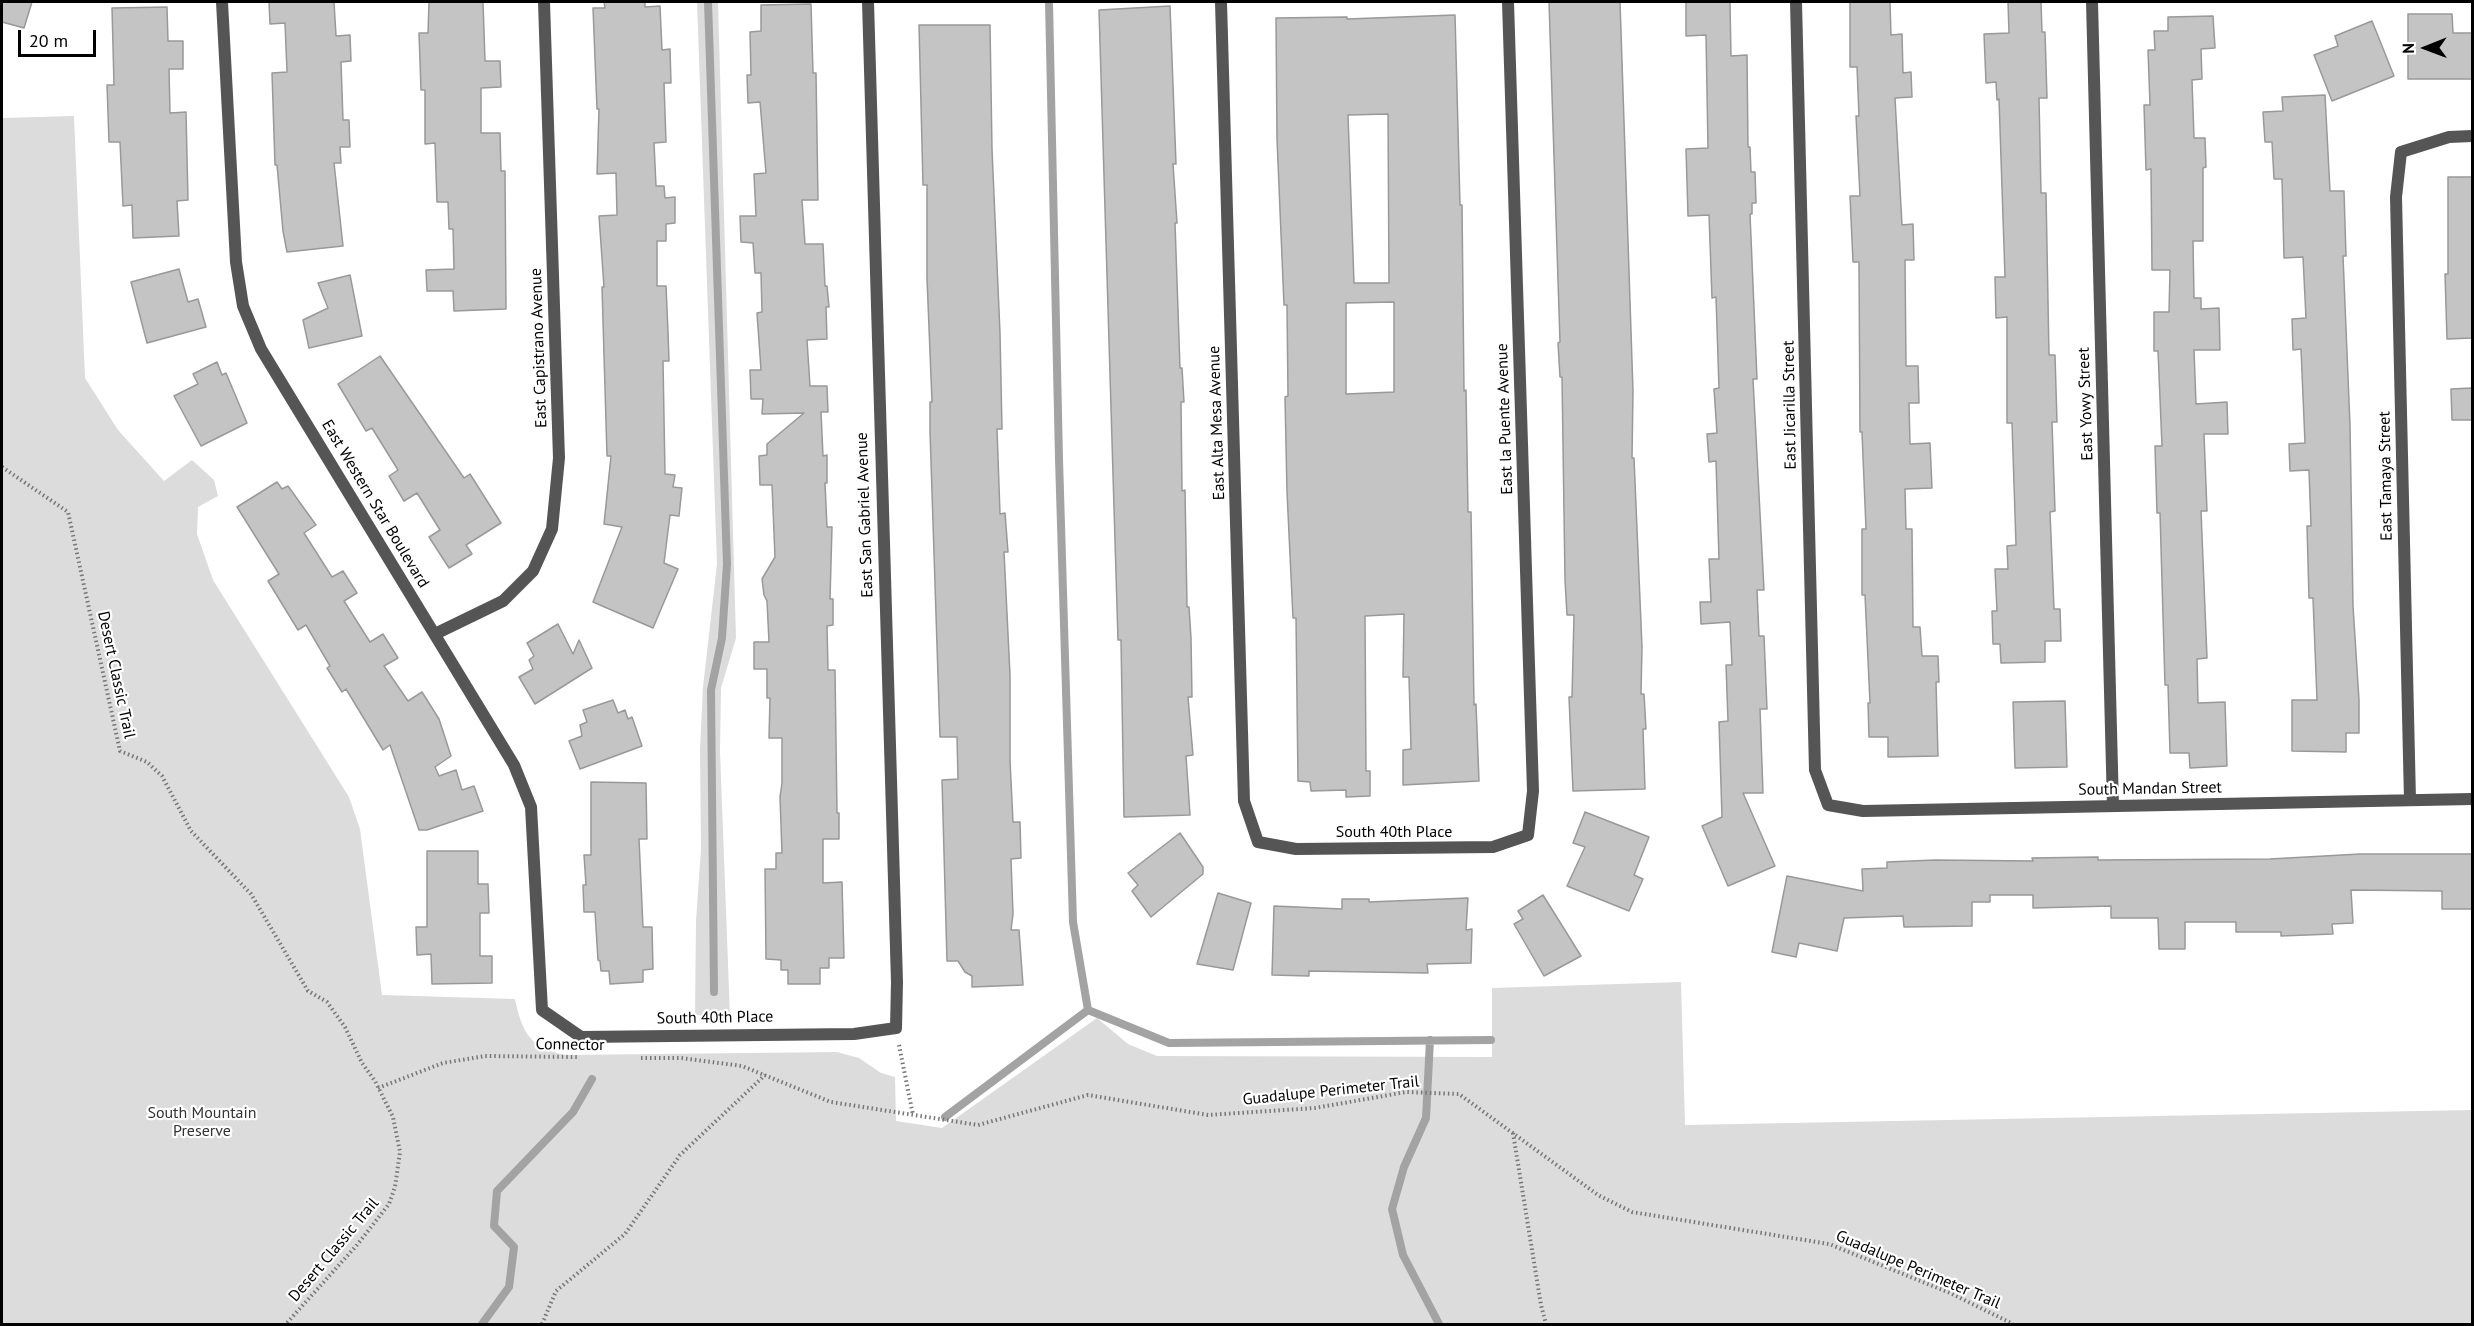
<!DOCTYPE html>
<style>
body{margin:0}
#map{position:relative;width:2474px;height:1326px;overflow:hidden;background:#fff;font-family:"PT Sans",sans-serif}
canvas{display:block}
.frame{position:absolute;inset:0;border:3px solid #000;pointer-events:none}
.north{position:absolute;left:2396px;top:18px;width:60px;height:60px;-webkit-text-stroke:4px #fff;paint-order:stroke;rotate:269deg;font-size:16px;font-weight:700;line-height:24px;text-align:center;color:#000}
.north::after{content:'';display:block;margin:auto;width:21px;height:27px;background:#000;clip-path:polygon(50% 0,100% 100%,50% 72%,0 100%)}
.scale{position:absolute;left:18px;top:30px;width:78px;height:27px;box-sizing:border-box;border:3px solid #000;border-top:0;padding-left:8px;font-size:18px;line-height:21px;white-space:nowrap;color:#000;-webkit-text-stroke:4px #fff;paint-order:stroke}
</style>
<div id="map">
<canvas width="2474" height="1326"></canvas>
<div class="frame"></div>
<div class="north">N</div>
<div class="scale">20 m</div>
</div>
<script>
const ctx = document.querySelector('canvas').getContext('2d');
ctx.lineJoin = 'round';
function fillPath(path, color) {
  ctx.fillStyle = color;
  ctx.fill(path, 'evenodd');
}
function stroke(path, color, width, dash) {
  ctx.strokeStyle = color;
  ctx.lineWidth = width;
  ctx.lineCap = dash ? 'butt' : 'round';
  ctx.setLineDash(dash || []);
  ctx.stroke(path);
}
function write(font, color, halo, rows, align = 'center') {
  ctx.font = font + ' "PT Sans",sans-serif';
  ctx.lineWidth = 4.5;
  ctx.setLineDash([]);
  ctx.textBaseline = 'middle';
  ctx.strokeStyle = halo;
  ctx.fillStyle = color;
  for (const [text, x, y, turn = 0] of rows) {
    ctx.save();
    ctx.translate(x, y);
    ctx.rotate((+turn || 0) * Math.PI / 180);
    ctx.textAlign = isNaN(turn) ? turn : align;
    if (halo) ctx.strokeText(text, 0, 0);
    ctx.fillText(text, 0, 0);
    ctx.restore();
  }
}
fillPath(new Path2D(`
 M697 2H718L736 638 721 688 720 751 730 1017 695 1015 696 921 701 849 700 749 703 687 717 564Z
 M74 116 85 378 118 430 164 481 192 460 214 480 218 496 198 507 197 534 213 580 349 797 360 829 382 995 515 999C522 1032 529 1047 565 1055L837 1052 859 1058 881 1073 895 1077 896 1121 942 1128 1097 1018 1128 1044 1157 1056 1492 1057V988L1681 982 1685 1125 2472 1110V1324H2V118Z`), '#dcdcdc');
stroke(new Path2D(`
 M708 2 727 564 722 638 711 690 714 992
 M1049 2 1059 459 1073 922 1088 1010 1169 1043 1491 1040
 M1430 1040 1426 1118 1404 1167 1392 1209 1403 1255 1439 1324
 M945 1117 1088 1010
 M482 1324 509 1287 514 1247 494 1226 497 1191 573 1112 592 1079`), '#a3a3a3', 8);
const building = new Path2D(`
 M2 2H32L24 28 2 22Z
 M269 2H334L336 36 350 35 351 61 341 62 343 120H349L350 147H340L341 163H334L343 246 287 252 283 231 277 165H275L272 73 287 72 285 23 270 24Z
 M429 2H483L485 61H500L501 87 481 88V133H500L501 171H505L506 309 454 311 453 291H427L426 270 454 269 453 229H449L448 202H437L435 143 425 144V90H421L419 33H428Z
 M604 2H645V7L660 6 662 50 670 49 671 83H664L666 142 654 143 656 186H664L665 198 675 197V223L666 224V241H657V286H666L668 332 669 361H663L665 474 675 475 673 487 682 488 679 516 670 515 664 563 678 569 653 628 593 602 622 527 604 524 611 456H607L602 287H604L599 216 617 215 616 173 597 174 599 109H597L593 8H605Z
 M1549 2H1620L1633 391 1632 458H1634L1642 647 1641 694H1644L1646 729H1643L1645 789 1573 791 1569 697H1572L1574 615H1567L1565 580 1562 377H1560L1558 343 1560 342Z
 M1686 2H1730L1731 56 1747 55 1748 147H1750L1751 172H1755L1756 203H1752V214H1750L1757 379H1753L1764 590H1757L1759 636H1764L1767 709H1760L1763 793H1743L1775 866 1728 886 1702 826 1722 817 1719 722 1728 721 1726 665H1732L1730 622 1701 624 1700 602H1711L1709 559H1719L1716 461 1709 462 1707 434 1717 433 1714 389 1719 388 1716 297 1712 298 1709 215 1688 216 1686 149 1708 148 1706 35 1686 36Z
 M1850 2H1890L1891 35 1902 34 1903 73 1911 72 1912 97 1895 98 1902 225 1913 224 1914 260H1905L1906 366H1918L1919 403H1909L1910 444 1930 443 1932 488 1905 489 1906 529H1912L1913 627H1920L1922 656H1938L1939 682H1936L1938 756 1888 757V737H1869L1868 703H1870L1865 595H1862V529H1866L1862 432H1860L1859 262H1853L1850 196H1860L1856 116H1859L1857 67H1850Z
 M2008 2H2041L2042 32H2045L2047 98H2039L2041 193H2046L2049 355H2055L2057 422H2052L2055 511 2050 512 2054 609H2060L2061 641H2045V662L2001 663 2000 644H1993L1992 611H1997L1995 569H2008L2007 546 2016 545 2012 423H2007V317L1996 318 1995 277H2005L1999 99 1997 100 1996 82 1986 83 1984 34 2009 33Z
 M811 4 813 73H816L818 200H802L805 244H823L825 286H827L829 307H826L827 339 807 340 810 386H827L828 412H821L823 456 827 455V483H825L827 527H832L830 599H833V625L827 626 828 670H835L837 813H839V839H823V883L842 882 844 958H829V968H820V984H788V970H781V960L766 959 765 869H776V853H782L780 797 782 783V738H769L770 698H767V669H754V642H769L767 601 764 595 762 579 775 557 772 485H760L759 456 767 455V444L804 413 762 414 763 399H751L750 370H761L757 313 762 312 761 273H755L753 243 741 242 740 216H756L754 174 766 173 760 102 748 103 747 75H751L750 32 761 31V5Z
 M1170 6 1176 164H1173L1177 223H1175L1180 368H1182L1184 402H1181L1182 491 1185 490 1187 607H1189L1191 638 1192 697H1188L1193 755 1186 756 1190 815 1124 817 1121 640H1118L1099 10Z
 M167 7 168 41H183V69H169L170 113 186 112 188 200 177 201 179 236 133 238 132 205 123 206 120 142H109L107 85H114L112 8Z
 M2408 14H2452L2453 33H2472V79H2408Z
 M1455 15 1460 205H1462L1464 391 1466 390 1468 512H1471L1474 705 1476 704 1479 781 1403 785V750L1411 749 1409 677H1403L1404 614 1365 616 1366 771H1370V796L1346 797V790L1311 791 1310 782 1298 781 1296 618H1293L1287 492 1285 397 1288 396 1287 305H1284L1277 139 1276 18 1347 17V19ZM1388 114 1389 283H1354L1348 115ZM1394 302V392L1346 394V303Z
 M2213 16 2215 48 2201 49 2202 79 2192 80 2194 138H2205L2206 167 2203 168V241H2193L2194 298H2201V309L2219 308 2220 350H2194L2196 404 2227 402 2228 434H2204L2207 511H2201L2207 658 2197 659 2198 703 2225 702 2227 766 2190 768 2189 753H2170L2168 685H2165L2160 513H2157L2155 446H2162L2158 351H2154V312H2169L2170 270H2152L2151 169 2146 170 2144 105H2150L2148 50H2155L2154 31H2168V17Z
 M2372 21 2394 76 2332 101 2314 55 2338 46 2335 36Z
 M919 25H990L992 149 1000 333 1002 429H997L1000 514 1005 513 1008 552H1004L1010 675V760L1013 822H1020L1021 858 1011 859 1013 914 1011 930H1019L1023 985 972 987V976L965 972 958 961H947L942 780 958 779 957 737H940L930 431V402H932L927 278V185H923Z
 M2325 95 2330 191H2344L2346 256H2343L2350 425 2353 606 2359 700V733H2346V752L2292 751V700H2317L2313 598H2309L2307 526H2311L2309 470 2290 471 2289 444 2305 443 2301 349 2293 350 2292 319 2306 318 2303 257 2284 258 2282 179H2274L2272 142H2265L2263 112 2283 111 2282 97Z
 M2448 177H2472V338L2447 339 2445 274H2448Z
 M179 269 188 302 198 299 206 327 147 343 131 282Z
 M350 275 362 336 309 348 303 320 328 308 318 283Z
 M380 356 464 478 470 474 501 523 466 545 472 554 449 568 429 537 440 530 417 493 404 501 389 476 398 470 372 428 366 431 338 384Z
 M217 362 222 375 226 373 247 423 201 446 174 396 198 384 193 374Z
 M2472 388V420H2452L2451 389Z
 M277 482 282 489 288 486 316 525 304 533 332 577 343 571 357 593 344 601 370 642 383 634 398 658 384 666 408 701 422 692 439 719 451 756 435 767 439 776 456 770 462 790 474 786 483 811 427 830H419L390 745 383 750 346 689 342 692 327 668 330 666 306 625 298 630 268 581 279 574 237 507Z
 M558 624 573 654 579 640 592 668 535 704 519 677 533 669 529 660 534 656 527 643Z
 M613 700 618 713 625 710 628 719 632 717 642 746 580 769 569 741 582 736 580 725 587 722 583 710Z
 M2065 701 2067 767 2015 768 2013 702Z
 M591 782 646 783 647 839H639L643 927H652L653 969 643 970V982L610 984 609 971H601L600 961 598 960 595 912H584L583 885H586L584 855H591Z
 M1585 812 1649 837 1634 875 1643 879 1629 911 1567 886 1585 847 1573 843Z
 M1180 833 1203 867V874L1151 917 1132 891 1138 885 1128 873Z
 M427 851H478V884H488L489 913H480V956H492V983L432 984 431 954 417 955 416 927H427Z
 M2360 854H2472V909H2442V891L2351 890 2353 923 2332 924 2333 934 2281 936V932H2236V922H2185V949H2159L2158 918H2111V906L2033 908V895H1990V902H1972V926L1904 927 1903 916 1844 918 1837 951 1799 943 1796 957 1772 952 1787 876 1863 891 1862 869 1887 868V862L1935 860 2033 861 2032 858 2098 857V860L2270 859Z
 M1218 893 1251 903 1233 970 1197 964Z
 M1543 895 1581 956 1544 976 1514 924 1523 919 1518 911Z
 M1468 898 1466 930 1472 929 1471 963 1427 964 1428 973 1309 971V976L1272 975 1274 906 1342 909V899H1369V902Z`);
fillPath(building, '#c4c4c4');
stroke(building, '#999', 1.5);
stroke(new Path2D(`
 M2 467 68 512 120 751 147 762 162 776 191 831 251 894 308 991 327 1002 345 1027 362 1063 375 1081 393 1117 400 1152 395 1187 389 1204 357 1245 286 1324
 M899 1045 913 1115
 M641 1058H681L742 1066 831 1102 978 1125 1088 1095 1208 1115 1315 1108 1406 1092 1459 1094 1598 1195 1632 1212 1829 1244 1950 1293 2013 1324
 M378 1088 443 1063 485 1056 579 1057
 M1513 1133 1541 1305 1546 1324
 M542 1324 556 1291 625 1234 680 1155 765 1075`), '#777', 4, [1.5, 3]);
stroke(new Path2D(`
 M222 2 236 262 243 306 261 349 514 765 531 807 542 1010 581 1037 854 1034 896 1028 897 982 868 2
 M1221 2 1244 801 1258 842 1296 849 1493 847 1528 835 1533 791 1508 2
 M1796 2 1815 770 1828 805 1863 811 2472 799
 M2092 2 2113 806
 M435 634 503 601 533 571 552 529 559 458 544 2
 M2410 800 2396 197 2401 152 2449 137 2472 136`), '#555', 12);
write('16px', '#000', '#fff', [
 ["East Capistrano Avenue",539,348,-92],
 ["East Yowy Street",2086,404,-92],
 ["East Jicarilla Street",1790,405,-91],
 ["East la Puente Avenue",1505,419,-92],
 ["East Alta Mesa Avenue",1217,423,-92],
 ["East Tamaya Street",2386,476,-91],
 ["East Western Star Boulevard",375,504,59],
 ["East San Gabriel Avenue",865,515,-92],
 ["Desert Classic Trail",116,675,78],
 ["South Mandan Street",2150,789,-1],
 ["South 40th Place",1394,832],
 ["South 40th Place",715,1018,-1],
 ["Connector",570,1045,1],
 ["Guadalupe Perimeter Trail",1331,1091,-6],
 ["Desert Classic Trail",334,1250,-50],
 ["Guadalupe Perimeter Trail",1918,1270,23]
]);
write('16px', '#333', '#fff', [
 ["South Mountain",202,1113],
 ["Preserve",202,1131]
]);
</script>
